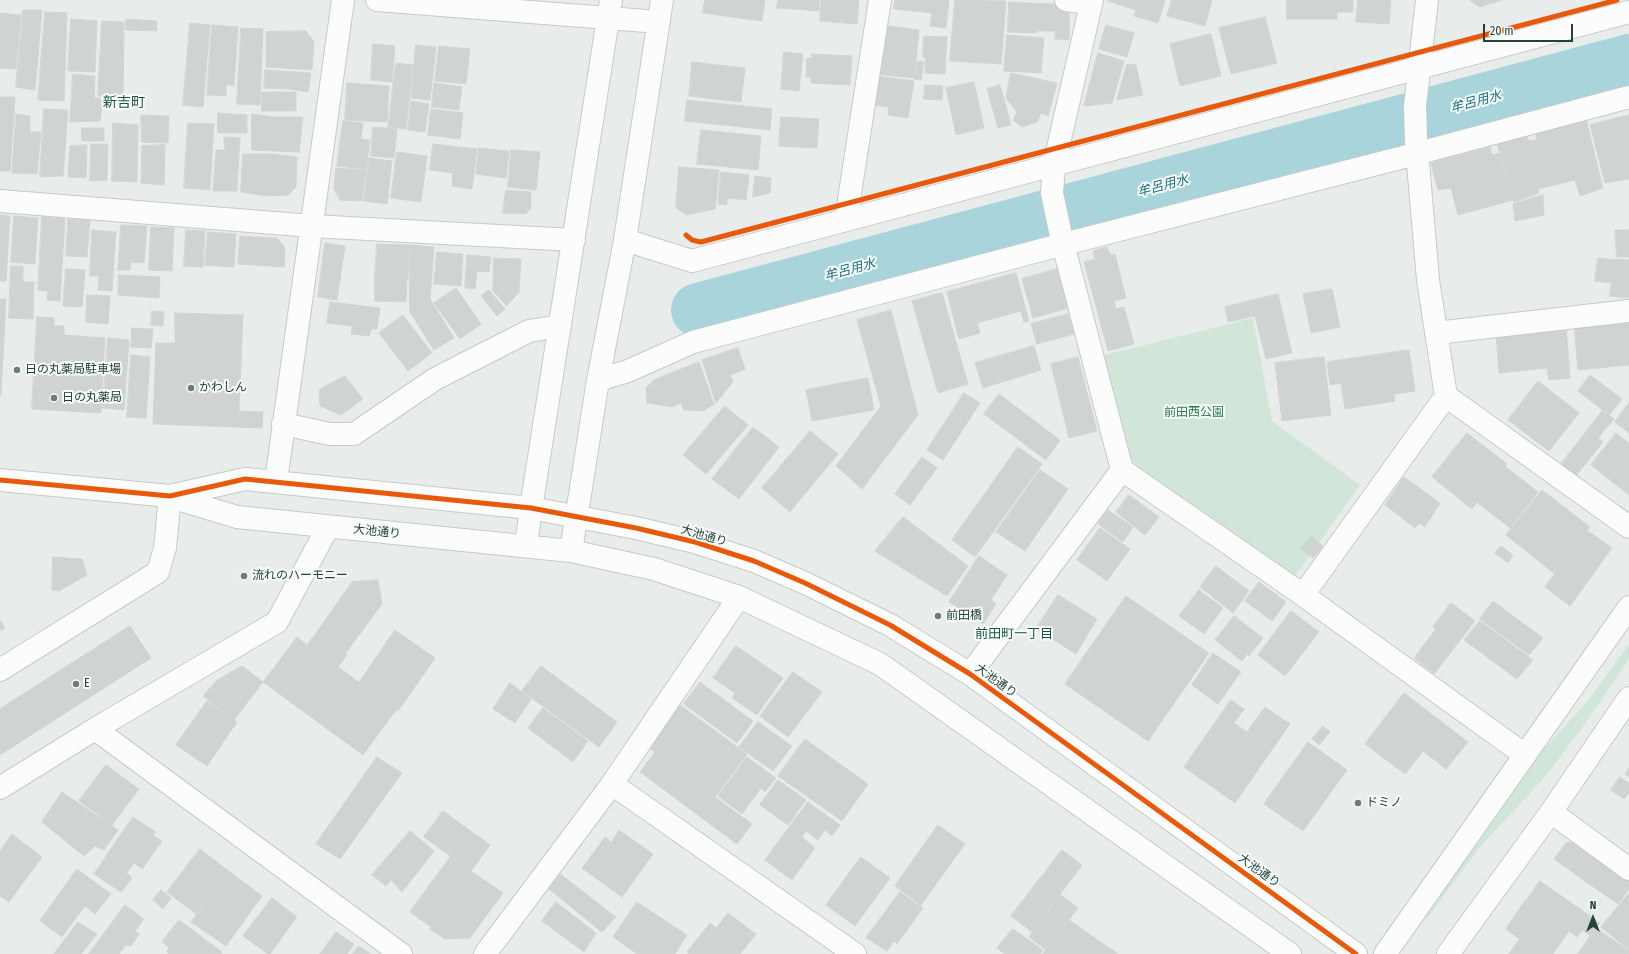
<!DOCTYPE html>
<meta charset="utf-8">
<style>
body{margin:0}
#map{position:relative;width:1629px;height:954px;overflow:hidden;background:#e8edeb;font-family:"Fira Sans Condensed",sans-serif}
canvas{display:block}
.north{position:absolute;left:1573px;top:898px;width:40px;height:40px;-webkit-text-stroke:3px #f7fbf9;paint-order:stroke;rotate:0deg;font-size:11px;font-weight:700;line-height:16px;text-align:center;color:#24423a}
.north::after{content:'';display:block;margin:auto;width:14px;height:18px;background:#24423a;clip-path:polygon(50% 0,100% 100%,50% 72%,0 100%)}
.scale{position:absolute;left:1483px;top:24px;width:90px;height:18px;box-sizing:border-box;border:2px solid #24423a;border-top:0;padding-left:5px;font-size:12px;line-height:14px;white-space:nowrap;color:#24423a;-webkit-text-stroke:3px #f7fbf9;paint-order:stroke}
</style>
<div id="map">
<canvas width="1629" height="954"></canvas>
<div class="north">N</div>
<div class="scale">20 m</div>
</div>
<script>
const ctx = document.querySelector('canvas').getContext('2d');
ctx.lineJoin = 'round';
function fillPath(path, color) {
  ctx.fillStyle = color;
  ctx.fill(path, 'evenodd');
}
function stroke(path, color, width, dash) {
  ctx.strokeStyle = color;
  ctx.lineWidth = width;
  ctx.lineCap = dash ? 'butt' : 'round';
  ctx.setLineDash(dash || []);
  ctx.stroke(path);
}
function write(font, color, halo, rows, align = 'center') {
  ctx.font = font + ' "Fira Sans Condensed","Noto Sans JP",sans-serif';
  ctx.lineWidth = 4;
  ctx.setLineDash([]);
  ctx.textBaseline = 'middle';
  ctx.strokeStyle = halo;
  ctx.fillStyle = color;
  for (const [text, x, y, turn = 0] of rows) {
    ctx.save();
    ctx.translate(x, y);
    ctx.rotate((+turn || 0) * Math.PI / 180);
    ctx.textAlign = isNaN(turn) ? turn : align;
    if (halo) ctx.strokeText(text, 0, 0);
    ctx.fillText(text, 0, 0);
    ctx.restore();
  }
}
fillPath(new Path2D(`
 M1253 318 1272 421 1360 485 1296 575 1290 576 1136 465 1125 453 1104 355Z
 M1629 644V659L1582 728 1544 778 1481 846 1428 917 1421 924 1419 918 1521 774 1587 702Z`), '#d1e6d8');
stroke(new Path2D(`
 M698 310 1629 61`), '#a9d4db', 54);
const building = new Path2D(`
 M705 0H765L762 21 703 13Z
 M778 0H819V11L777 8Z
 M821 0H859L857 24 820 21Z
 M895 0H949L946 28 930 26 932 13 894 9Z
 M955 0 1006 1 1001 64 950 61Z
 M1109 0H1165L1158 23 1134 16 1136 10 1108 1Z
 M1172 0H1212L1205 26 1167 16Z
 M1287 0H1353V12H1337V19H1287Z
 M1358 0H1391L1389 24 1356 22Z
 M1470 0H1502L1480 7Z
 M1009 2 1070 5 1069 40 1055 39V31H1037L1036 33 1008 32Z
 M23 10H42L35 90 16 87Z
 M45 12 67 13 64 101 38 100Z
 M0 13 21 15 16 69 0 68Z
 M1265 17 1277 63 1231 74 1219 28Z
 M71 19 97 21 95 72 68 71Z
 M126 19 156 21 157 31 126 30Z
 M102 21 124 22 123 98 98 96Z
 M190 23 210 25 203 107 183 105Z
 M212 25 238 27 234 86 226 84V96L207 95Z
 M881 25 919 30 918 42 879 36Z
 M1106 25 1134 33 1127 57 1099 49Z
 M241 28 263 29 260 105 237 104Z
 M306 31 314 42 312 70 266 67V32Z
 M1211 34 1221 76 1180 86 1170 44Z
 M1007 35 1044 38 1041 73 1004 71Z
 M879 36 918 41 914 78 875 74Z
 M924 36 947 37 945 74 925 73 926 58 923 57Z
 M373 44 395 46 392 82 371 80Z
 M416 45 436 47 430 100 411 98Z
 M439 46 470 49 466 84 435 81Z
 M784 52 803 54 799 91 781 89Z
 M1098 53 1124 61 1112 103 1084 106Z
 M812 54 852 56 850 85 811 83V77H806L807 58H812Z
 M917 61 924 62 921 80 914 79Z
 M692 62 745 68 741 102 689 96Z
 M396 63 413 65 406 129 388 127Z
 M1127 64 1136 65 1143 95 1117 100Z
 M265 70 311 73 308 92 290 89 264 88Z
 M1011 73 1057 83 1048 116 1041 113 1037 122 1022 127 1013 120 1017 112 1006 98Z
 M73 74 95 76 94 97 103 100 100 121 70 122Z
 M876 76 914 81 908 118 888 115 889 107 872 105Z
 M974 82 984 128 956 135 946 88Z
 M347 83 389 86 387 122 345 120Z
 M434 83 462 87 459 110 432 107Z
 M925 85 943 86 942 100 924 99Z
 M1000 85 1011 125 998 128 987 89Z
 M262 92H296V111H262Z
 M0 97H15L10 171H0Z
 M687 100 772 109 770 130 685 121Z
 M411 101 429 104 425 132 408 130Z
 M44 109 68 110 63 176 40 177Z
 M431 109 463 113 460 139 428 135Z
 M218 113 247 115V133H218Z
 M16 114 30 116V132H41L37 174 12 173Z
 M252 114 275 117H303L299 152 252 150Z
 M141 115 169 116 168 143 142 142Z
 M1629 115V179L1605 183 1590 125Z
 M781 117 819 119 817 148 779 146Z
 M1586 119 1603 188 1580 196 1575 180 1538 189 1539 193 1514 202 1497 143 1527 136 1529 141 1537 140 1536 133Z
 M343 121 363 123 361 139 370 140 366 169 337 166Z
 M113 123 138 125 137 182 112 181Z
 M188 123 214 124 210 190 184 188Z
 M373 127 397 129 394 158 371 156Z
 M82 128H104V141H82Z
 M701 130 761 136 758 170 697 164Z
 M224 137 240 138 237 191H213L216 150H225Z
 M91 144H108L107 180 90 181Z
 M433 144 477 149 472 189 452 186 453 173 430 170Z
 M87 145 86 178 68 177 70 146Z
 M165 145 164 185 141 183 142 146Z
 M1490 147 1492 155 1499 153 1513 200 1458 215 1451 188 1438 190 1431 163Z
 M479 148 509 151 506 178 476 174Z
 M511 150 540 152 536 190 508 187Z
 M397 152 427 156 421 202 391 198Z
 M243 154H273L297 157 296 187 288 195 267 196 241 192Z
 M369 158 392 161 387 204 364 201Z
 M679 167 719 170 715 209 687 215 676 208Z
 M336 168 366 170 362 201 340 200 334 189Z
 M721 172 749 175 746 200 727 198V205L718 204Z
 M755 176 771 178 770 193 753 197Z
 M506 190 531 192V208L526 214 503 213Z
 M1543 195 1544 215 1515 221 1513 204Z
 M0 215 10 216 6 281H0Z
 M14 216 38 218 35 264 11 262Z
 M42 217 65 219 60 301 47 300 48 291 38 290Z
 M68 219 90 220 87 257 66 256Z
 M121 225 147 226 144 263 131 262 130 270H118Z
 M151 227 174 228 172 271 149 270Z
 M92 230 116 232 112 291 98 290 99 276H90Z
 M186 230 205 231 203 267 184 266Z
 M1615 230H1629V257H1617Z
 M208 232 236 234 234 267 205 265Z
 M240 236 277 238 285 248 284 267 238 264Z
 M325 243 345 246 337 300 318 297Z
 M377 244 409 245 408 278 375 277Z
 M409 245 434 247 430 299 454 338 434 350 410 312Z
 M1107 247 1110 255 1115 254 1126 298 1114 301 1116 309 1124 307 1134 344 1108 351 1084 262 1095 259 1093 251Z
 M437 252 463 254 461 286 434 284Z
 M467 255 491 257 489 272 477 271 475 289 465 288Z
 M494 258 521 259 519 292 507 306 493 291Z
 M1598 258 1614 260 1611 283 1595 281Z
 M1614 259 1629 260V298L1610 296Z
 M11 266H23V282H34L33 319 9 318Z
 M66 269 85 270 82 307 63 306Z
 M1057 269 1068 308 1033 318 1022 279Z
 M1016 273 1029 321 1024 322 1021 311 977 323 980 333 959 339 947 292Z
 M119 275 160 277 159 298 118 295Z
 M375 277 407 278 406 302 375 301Z
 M456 288 481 324 460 339 434 303Z
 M1332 289 1340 327 1311 333 1303 294Z
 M489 290 505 309 497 316 481 296Z
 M942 293 968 384 938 393 912 301Z
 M1278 294 1292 353 1266 359 1255 316 1228 322 1225 307Z
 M87 295 110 296 108 324 86 322Z
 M0 299H6L1 395H0Z
 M330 302 380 308 377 329H371L369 336 351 334 352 326 327 323Z
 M891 310 918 415 862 489 836 466 881 406 857 320Z
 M152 311 164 312 163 326 151 325Z
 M175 313 243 315 239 411 263 412 262 428 153 424 156 343H175Z
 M1068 314 1074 334 1037 344 1031 324Z
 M403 315 432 353 408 371 379 333Z
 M37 317 54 318V326H64V335L105 338 101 413 32 409Z
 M1629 319V365L1578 370 1574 324Z
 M1566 326 1570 378 1549 380 1547 368 1499 373 1496 333Z
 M132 328 153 329 151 348 131 347Z
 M108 338 129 340 124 410 103 408Z
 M1034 346 1041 370 983 388 975 363Z
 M738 348 745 369 730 375 733 382 716 403 702 360Z
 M1409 350 1415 391 1394 394 1395 401 1345 409 1341 383 1330 385 1327 362Z
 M131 355 150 357 146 418 127 417Z
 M1078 357 1097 431 1069 438 1051 364Z
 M1324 357 1331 415 1282 421 1275 363Z
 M699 362 714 404 703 411 684 410 681 403 672 407 647 403 646 388 654 380Z
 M1590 375 1622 399 1609 415 1578 391Z
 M345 376 363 399 341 415 320 406 319 390Z
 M868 378 874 410 812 421 806 390Z
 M1538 381 1579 413 1549 451 1508 420Z
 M964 393 980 403 943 460 927 450Z
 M999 394 1060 440 1046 460 984 414Z
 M1629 403V433L1615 422Z
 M725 406 748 425 706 474 683 455Z
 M1603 410 1614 419 1598 438 1603 442 1576 476 1561 464Z
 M753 427 779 447 739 499 712 479Z
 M810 431 838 454 790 512 762 488Z
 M1467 433 1507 464 1505 466 1538 492 1510 528 1477 502 1472 509 1432 477Z
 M1616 433 1629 443V495L1591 465Z
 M1018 447 1042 464 975 557 952 540Z
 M922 457 937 468 910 505 895 494Z
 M1040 470 1068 489 1025 551 996 532Z
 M1404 477 1440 503 1425 527 1420 523 1415 528 1385 505Z
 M1542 490 1590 527 1555 574 1506 535Z
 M1129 495 1159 517 1145 535 1116 512Z
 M1108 510 1133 527 1123 542 1098 524Z
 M903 517 968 566 947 596 875 551Z
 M1100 528 1130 549 1107 581 1077 560Z
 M1588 531 1612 548 1570 606 1545 587Z
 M1311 536 1323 546 1313 558 1301 549Z
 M1501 546 1513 555 1508 563 1495 553Z
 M979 556 1007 575 991 600 996 604 983 624 949 602Z
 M53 557 82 559 87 575 59 591 52 590Z
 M1216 566 1249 591 1233 613 1200 587Z
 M378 580 382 604 345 654 316 633 352 582Z
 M1259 582 1286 602 1272 621 1245 601Z
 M1199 590 1223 608 1204 634 1179 616Z
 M1058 595 1097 619 1076 654 1036 629Z
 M1126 596 1209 653 1148 741 1065 684Z
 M1493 601 1543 638 1529 655 1480 619Z
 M1451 603 1475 621 1434 674 1414 658 1436 629 1433 627Z
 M1291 611 1319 632 1285 676 1258 655Z
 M1234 616 1263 638 1249 656 1247 654 1242 661 1215 640Z
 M0 620 5 628 0 631Z
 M1480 621 1533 660 1517 679 1464 640Z
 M130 626 151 658 0 755V709Z
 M395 630 435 658 398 711 396 710 363 755 263 682 297 637 307 645 316 633 347 655 338 667 335 665 359 682Z
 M736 646 783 678 757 715 732 698 735 693 713 678Z
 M1213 653 1241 672 1218 704 1192 685Z
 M242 666 263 682 234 720 203 696 216 681Z
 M541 666 617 722 599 747 522 691Z
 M793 672 822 692 788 737 760 716Z
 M700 682 753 721 737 743 684 704Z
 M510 683 531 699 515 723 493 709Z
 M1404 693 1468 742 1446 769 1423 751 1405 774 1365 744Z
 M1231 700 1244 709 1234 723 1247 732 1265 707 1290 724 1235 803 1184 767Z
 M207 701 237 722 207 766 176 745Z
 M680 705 747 754 715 797 752 824 737 844 640 772 655 752 649 748Z
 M543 708 588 741 573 762 528 728Z
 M758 722 792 746 773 771 739 747Z
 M1323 726 1330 732 1319 745 1312 739Z
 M805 739 868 784 842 821 778 776Z
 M1308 742 1347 770 1303 831 1264 804Z
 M377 757 402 773 340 859 316 844Z
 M747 757 776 778 765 792 761 788 742 814 718 796Z
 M106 765 139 789 112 825 79 801Z
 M1629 768V777L1625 774Z
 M1620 777 1629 783V793L1624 799 1611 790Z
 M778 780 806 800 788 825 760 805Z
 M62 792 118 830 104 850 95 846 84 856 42 822Z
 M808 802 840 825 832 836 825 830 818 840 806 831 802 837 815 848 792 880 765 860Z
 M443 811 490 845 471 871 424 837Z
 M133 817 156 832 153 835 162 841 142 869 134 863 115 888 94 874Z
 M938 825 965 844 921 905 895 886Z
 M619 830 653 854 622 897 582 868 605 837 611 842Z
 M410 831 434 851 402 892 391 880 386 886 372 875Z
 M12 834 42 857 9 902 0 896V852Z
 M1578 840 1607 859 1589 884 1554 859 1566 843Z
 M200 849 230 872 196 914 167 892Z
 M1062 850 1082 865 1032 932 1011 916Z
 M451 856 471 871 431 927 410 912Z
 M861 857 890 878 855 926 826 905Z
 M1607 859 1629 875V889L1618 904 1589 884Z
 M77 869 111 894 95 914 85 906 62 937 40 921Z
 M471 871 503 893 470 938 445 939 430 929Z
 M230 872 262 896 226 946 191 922Z
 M127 873 132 878 121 892 115 888Z
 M560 874 616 917 602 932 549 889Z
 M1540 881 1600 923 1591 936 1582 930 1577 937 1526 901Z
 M161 890 171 898 163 909 153 900Z
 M900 892 923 908 897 944 894 941 887 951 866 938Z
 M1629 893V950L1601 927Z
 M1061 895 1078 908 1046 950 1029 937Z
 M272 898 297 917 270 954H268L243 936Z
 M1525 901 1569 931 1553 954H1540L1506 929Z
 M556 902 596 933 584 952 542 921Z
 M637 902 687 935 675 954H637L613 937Z
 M125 905 144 919 135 931 139 934 131 946 126 945 119 954H89Z
 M728 913 756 934 740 954H689L687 952 710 923 716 928Z
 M179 920 222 952 221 954H169L167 952 169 947 162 942Z
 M1069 920 1118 954H1043Z
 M78 922 97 934 81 954H54Z
 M1596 928 1629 951V954H1578Z
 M1013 929 1043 950 1040 954H1005L997 948Z
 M336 932 354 944 347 954H320Z
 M1520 939 1540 954H1509Z
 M359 946 370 954H353Z`);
fillPath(building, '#cfd4d2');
stroke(building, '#d1d6d4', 1);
const minor = new Path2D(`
 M377 0 659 22
 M1066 0 1091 3
 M1427 0 1415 106 1416 140 1428 280 1446 396 1629 527
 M0 201 312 226 574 240
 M846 219 880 0
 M625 240 692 261 1629 12
 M1436 333 1629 311
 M598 380 628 371 693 342 1064 244 1400 158 1629 97
 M283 424 330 434H354L435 379 529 331 560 326
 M1122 470 1303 595 1446 396
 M0 480 170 496 245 479 531 508 636 528 695 542 754 561 805 583 890 625 970 674 1356 954
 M276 481 343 0
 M171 497 237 517 571 551 654 569 739 597 880 664 1290 954
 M526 546 531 508 611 0
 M571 551 598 380 625 240 662 0
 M1303 595 1525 755
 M0 670 158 572 165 548 170 496
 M970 674 1122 470 1061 236 1052 193 1054 165 1092 0
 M95 729 401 954
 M612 784 855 954
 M0 788 95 729 277 622 328 527
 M1551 812 1629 869
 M485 954 612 784 739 597
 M1385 954 1629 607
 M1448 954 1551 812 1629 698`);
stroke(minor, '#c5cac8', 24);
stroke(minor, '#fcfcfc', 22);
stroke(new Path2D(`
 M686 235 692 240 701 242 1617 0
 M0 480 170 496 245 479 531 508 636 528 695 542 754 561 805 583 890 625 970 674 1356 954`), '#e8590c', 5);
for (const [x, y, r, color] of [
 [17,370,4,"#697e78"],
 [191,388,4,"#697e78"],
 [54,398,4,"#697e78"],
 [244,576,4,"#697e78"],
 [938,616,4,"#697e78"],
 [76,684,4,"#697e78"],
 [1358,803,4,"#697e78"]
]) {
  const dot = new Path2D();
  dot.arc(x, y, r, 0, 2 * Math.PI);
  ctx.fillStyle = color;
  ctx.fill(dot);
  stroke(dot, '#f7fbf9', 1.5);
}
write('12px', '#24423a', '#f7fbf9', [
 ["日の丸薬局駐車場",25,370],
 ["かわしん",199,388],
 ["日の丸薬局",62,398],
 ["流れのハーモニー",252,576],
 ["前田橋",946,616],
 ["E",84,684],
 ["ドミノ",1366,803]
], 'left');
write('12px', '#2d7a4b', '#f7fbf9', [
 ["前田西公園",1194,413]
]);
write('12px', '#24423a', '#f7fbf9', [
 ["大池通り",377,532,6],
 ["大池通り",704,536,16],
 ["大池通り",996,681,36],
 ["大池通り",1259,871,36]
]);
write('italic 13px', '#1c6f80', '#f7fbf9', [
 ["牟呂用水",1476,102,-15],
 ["牟呂用水",1163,186,-15],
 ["牟呂用水",850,270,-15]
]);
write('13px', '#1f5548', '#f7fbf9', [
 ["前田町一丁目",1014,634]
]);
write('14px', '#1f5548', '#f7fbf9', [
 ["新吉町",124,103]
]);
</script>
